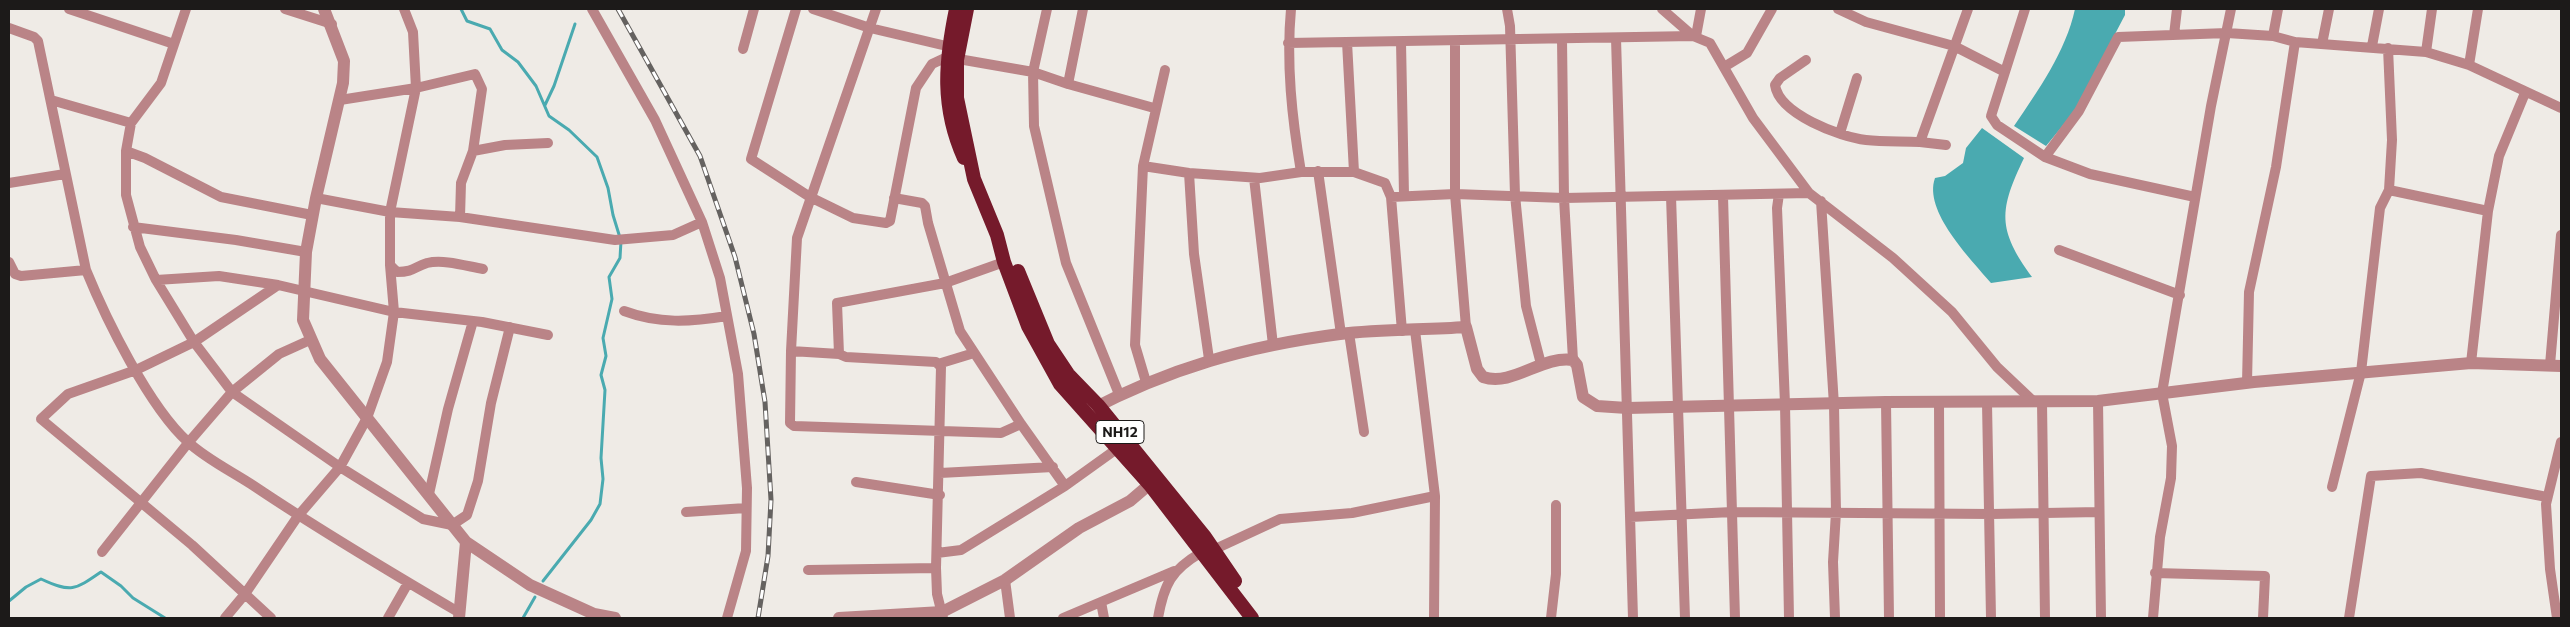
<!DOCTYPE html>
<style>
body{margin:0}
#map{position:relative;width:2570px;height:627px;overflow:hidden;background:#efebe6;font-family:Commissioner,sans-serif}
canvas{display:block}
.frame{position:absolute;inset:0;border:10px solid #1c1a19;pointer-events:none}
</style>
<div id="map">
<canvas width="2570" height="627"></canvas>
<div class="frame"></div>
</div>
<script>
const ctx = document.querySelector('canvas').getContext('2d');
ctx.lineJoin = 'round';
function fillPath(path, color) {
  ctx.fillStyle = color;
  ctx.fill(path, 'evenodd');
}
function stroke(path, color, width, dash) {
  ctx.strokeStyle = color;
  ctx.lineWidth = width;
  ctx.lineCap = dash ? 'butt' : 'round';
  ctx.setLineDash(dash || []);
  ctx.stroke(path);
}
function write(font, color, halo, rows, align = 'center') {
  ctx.font = font + ' Commissioner,sans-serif';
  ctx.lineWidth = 4;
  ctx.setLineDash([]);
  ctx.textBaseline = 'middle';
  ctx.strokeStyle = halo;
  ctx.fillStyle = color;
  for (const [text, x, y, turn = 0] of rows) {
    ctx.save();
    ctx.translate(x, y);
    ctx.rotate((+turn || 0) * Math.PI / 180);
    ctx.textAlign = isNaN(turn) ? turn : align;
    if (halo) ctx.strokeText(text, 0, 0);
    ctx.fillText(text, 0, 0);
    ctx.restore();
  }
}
fillPath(new Path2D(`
 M2075 9H2125V15L2074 112 2046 146 2014 126C2038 91 2066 51 2075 9Z
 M1982 128 2024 158C1999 210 1997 229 2032 277L1991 283C1970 258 1923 211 1935 178L1945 176 1963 163 1966 148Z`), '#4aaab0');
stroke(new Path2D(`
 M461 9 467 21 490 29 502 50 518 62 536 86 549 116 569 130 597 157 608 188 613 215 621 241 620 258 609 277 612 299 603 338 606 356 601 375 605 390 601 458 603 479 600 504 591 520 543 581
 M545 105 554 86 575 24
 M9 601 26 587 41 579C71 593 75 590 101 572L121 586 133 598 165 618
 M523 618 535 597`), '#4aaab0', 3);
stroke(new Path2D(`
 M69 9 174 44
 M186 9 161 83 131 123 126 151V195L140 247 156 280 194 342 232 392 340 467 423 519 452 525 467 515 478 481 491 403 510 327
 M285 9 332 24
 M592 9 655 120 702 222 720 278 738 374 747 488 746 551 727 618
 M796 9 751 159 810 197 853 218 886 223 890 221 916 88 932 64 947 57 1033 72 1068 84 1154 108
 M813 9 870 28 955 48
 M876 9 797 238 791 351 839 354 846 357 936 362 941 367 936 568 937 594 943 618
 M1047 9 1033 72 1034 126 1066 263 1119 394
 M1291 9C1286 64 1292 118 1301 172
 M1507 9 1510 26 1515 195 1526 306 1541 364
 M1662 9 1693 36
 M1838 9 1866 22 1954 46 2005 72
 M2025 9 1991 116 1997 125 2045 157 2079 111 2118 37 2227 33 2273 36 2295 42 2426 52 2469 65 2561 108
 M9 28 34 37 38 41 86 270C106 319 149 407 188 442 206 459 233 472 254 486 321 531 390 572 460 613
 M2174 35 2177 9
 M1696 36 1701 9
 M2273 36 2278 9
 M1616 38 1633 618
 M1562 39 1564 198 1573 360
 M1347 42 1354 172
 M1401 42 1404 195
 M1455 42V194L1466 327
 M1288 43 1693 36 1710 43 1753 118 1809 193 1893 258 1952 312 1997 367 2034 402
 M2322 44 2329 9
 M2372 46 2379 9
 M743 49 754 9
 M2426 52 2432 9
 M1806 60 1780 78 1775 85C1779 114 1840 137 1866 140 1884 142 1902 141 1920 142L1968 9
 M2469 65 2478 9
 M1724 67 1747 53 1772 9
 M1068 84 1083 9
 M51 100 131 123
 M340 100 416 88 475 74 482 89 473 151 461 183 460 217
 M1840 133 1857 78
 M1920 142 1946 145
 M126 151 145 158 221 197 312 215
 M473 151 505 145 548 143
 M2045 157 2090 174 2195 197
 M1143 166 1189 173 1260 178 1301 172H1354L1385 183 1391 197 1455 194 1564 198 1809 193
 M1318 171 1341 334
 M1189 173 1194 254 1209 359
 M1254 178 1273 345
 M9 183 65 174
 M2389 190 2488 211
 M1779 194 1777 208 1785 404 1789 618
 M1671 196 1685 618
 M1723 196 1735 618
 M1391 197 1402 331
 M316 198 390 212 460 217 615 240 673 235 702 222
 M894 198 922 203 925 206 928 223 960 331 1021 424 1065 486
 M1821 201 1834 405 1836 512 1833 562 1835 618
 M133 227 236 240 306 252
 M2059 250 2180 295
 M9 262 15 274 21 276 86 270
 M390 265 397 272C414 272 414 267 427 263 444 259 466 266 483 269
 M156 280 219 276 278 285
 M624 311C659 324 690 322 727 316
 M1415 330 1435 496 1434 618
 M1349 333 1364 432
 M791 351 790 423 794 426 1001 433 1021 424
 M839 354 837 303 945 283 1004 262
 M2471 363 2488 211 2499 156 2525 93
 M938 364 974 353
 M2550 365 2561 235
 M1146 382 1135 345 1143 166 1165 70
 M2247 383 2249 292 2276 167 2295 42
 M2098 401 2101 618
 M1886 402 1889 618
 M2042 402 2045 618
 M1939 403 1940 618
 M1987 403 1991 618
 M940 473 1053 467
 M856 482 940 495
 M2332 487 2361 372 2380 208 2389 190 2392 140 2388 48
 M429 494 448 409 473 321
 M686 512 746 508
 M1630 517 1732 512 1991 514 2099 512
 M1213 550 1280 519 1352 513 1435 496
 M102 552 188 443 232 392 279 354 310 340
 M937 553 961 550 1065 486 1118 448
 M808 570 936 568
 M2155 573 2265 576 2263 618
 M1005 580 1010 618
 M1101 602 1104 618
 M225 618 245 594 298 516 340 467 367 418 387 362 394 312 390 265V212L416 88 413 32 404 9
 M271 618 192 545 41 419 68 394 136 370 194 342 278 285 394 312 482 322 548 335
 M388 618 408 583
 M1063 618 1174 571
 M1158 618C1164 584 1171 570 1202 552
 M1551 618 1556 574V505
 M2153 618 2160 537 2171 478 2172 446 2162 393 2211 106 2231 9
 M2349 618 2371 476 2421 473 2547 497
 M2557 618 2550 569 2546 504 2561 442`), '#ba8487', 10);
stroke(new Path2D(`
 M324 9 344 61 343 83 316 198 306 252 303 320 320 359 466 542 530 585 594 614 615 618
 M1086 412C1170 368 1247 346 1340 334 1381 329 1424 330 1466 327L1477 369 1483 377C1513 387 1542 355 1573 360L1577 365 1583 397 1597 406 1627 408 1886 402 2098 401 2254 382 2471 363 2561 366
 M459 618 466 542
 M839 618 942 612 1005 580 1079 528 1130 501 1157 478`), '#ba8487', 12);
stroke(new Path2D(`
 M956 9C945 62 941 107 964 158
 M967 9 957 60V98L974 179 997 235 1004 262 1028 326 1060 384 1150 485 1252 618
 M1018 271 1048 344 1068 374 1098 405 1205 537 1235 581`), '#751a2b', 14);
const rail = new Path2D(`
 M618 9 700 156 735 257 754 334 765 402 771 500 768 556 758 618`);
stroke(rail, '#656260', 5);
stroke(rail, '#fff', 3, [9]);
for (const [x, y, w] of [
 [1120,432,48]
]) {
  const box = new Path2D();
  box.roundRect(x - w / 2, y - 11.5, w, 23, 4);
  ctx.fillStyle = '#fff';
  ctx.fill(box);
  stroke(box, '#1c1a19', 1);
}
write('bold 14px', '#1c1a19', null, [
 ["NH12",1120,432]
]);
</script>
